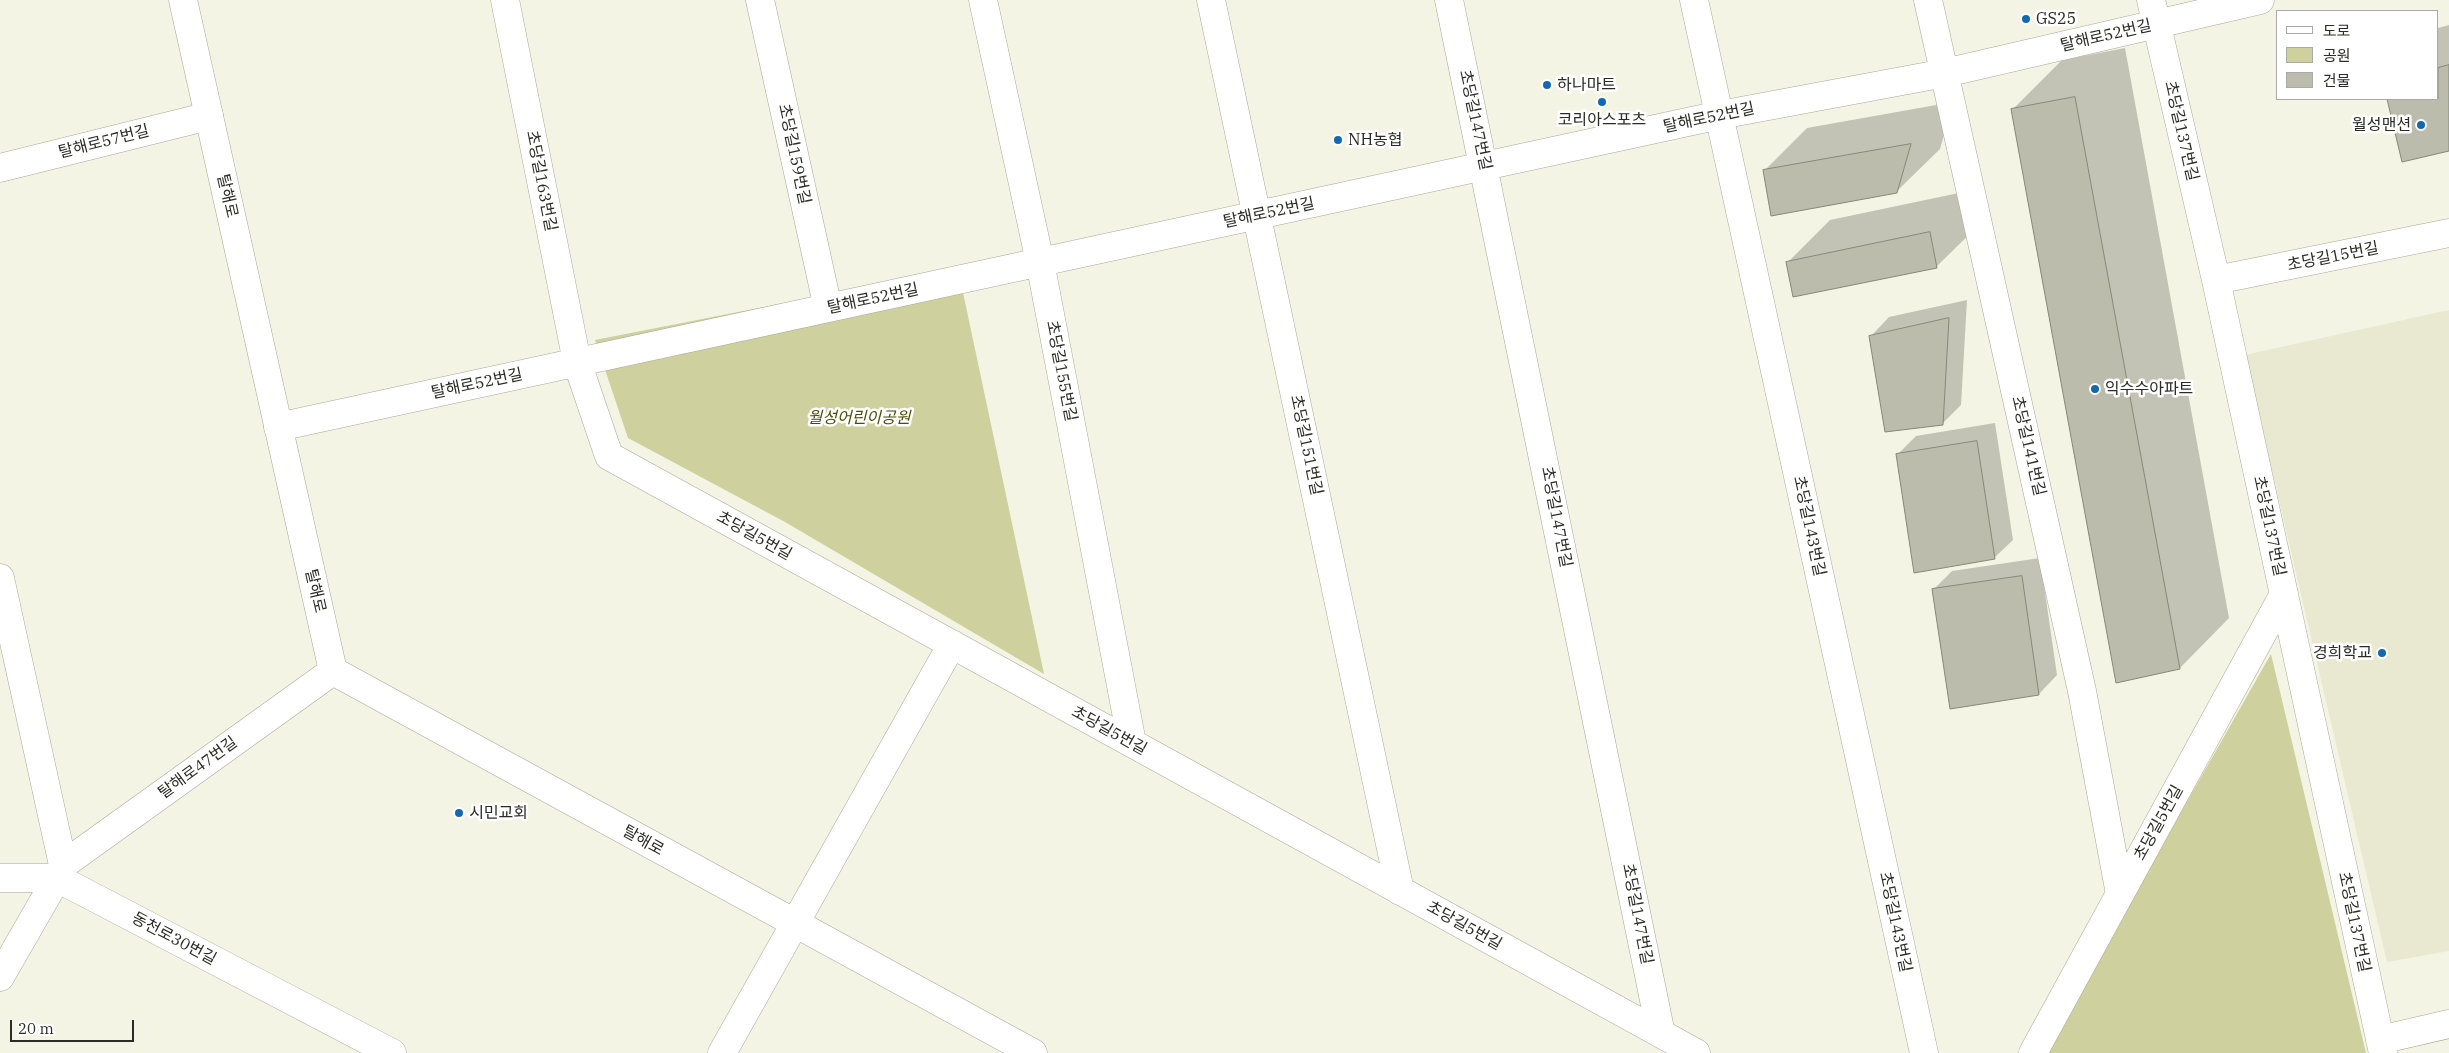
<!DOCTYPE html>
<meta charset="utf-8">
<style>
body{margin:0}
#map{position:relative;width:2449px;height:1053px;overflow:hidden;background:#f3f4e3;font-family:"IBM Plex Serif","Noto Sans KR",serif}
canvas{display:block}
.legend{position:absolute;left:2276px;top:10px;width:162px;height:90px;box-sizing:border-box;background:#fff;border:1px solid #aaaba8;margin:0;padding:6px 9px;list-style:none;font-size:15px;color:#2b2c25}
.legend li{display:flex;align-items:center;gap:10px;height:25px}
.legend b{width:25px;border:1px solid #aaaba8}
.scale{position:absolute;left:10px;top:1020px;width:124px;height:22px;box-sizing:border-box;border:2px solid #2b2c25;border-top:0;padding-left:6px;font-size:15px;line-height:18px;white-space:nowrap;color:#2b2c25;-webkit-text-stroke:4px #fff;paint-order:stroke}
</style>
<div id="map">
<canvas width="2449" height="1053"></canvas>
<ul class="legend">
<li><b style="height:6px;background:#fff"></b>도로</li>
<li><b style="height:14px;background:#ced09d"></b>공원</li>
<li><b style="height:14px;background:#bbbcac"></b>건물</li>
</ul>
<div class="scale">20 m</div>
</div>
<script>
const ctx = document.querySelector('canvas').getContext('2d');
ctx.lineJoin = 'round';
function fillPath(path, color) {
  ctx.fillStyle = color;
  ctx.fill(path, 'evenodd');
}
function stroke(path, color, width, dash) {
  ctx.strokeStyle = color;
  ctx.lineWidth = width;
  ctx.lineCap = dash ? 'butt' : 'round';
  ctx.setLineDash(dash || []);
  ctx.stroke(path);
}
function write(font, color, halo, rows, align = 'center') {
  ctx.font = font + ' "IBM Plex Serif","Noto Sans KR",serif';
  ctx.lineWidth = 5;
  ctx.setLineDash([]);
  ctx.textBaseline = 'middle';
  ctx.strokeStyle = halo;
  ctx.fillStyle = color;
  for (const [text, x, y, turn = 0] of rows) {
    ctx.save();
    ctx.translate(x, y);
    ctx.rotate((+turn || 0) * Math.PI / 180);
    ctx.textAlign = isNaN(turn) ? turn : align;
    if (halo) ctx.strokeText(text, 0, 0);
    ctx.fillText(text, 0, 0);
    ctx.restore();
  }
}
fillPath(new Path2D(`
 M2449 310V951L2387 962 2245 355Z`), '#e8e9d0');
fillPath(new Path2D(`
 M958 269 1044 674 785 522 628 438 595 340Z
 M2271 654 2366 1053H2044Z`), '#ced09d');
fillPath(new Path2D(`
 M2449 25V150L2403 160 2389 99H2438V28Z
 M2125 48 2229 618 2180 668 2012 110 2062 60Z
 M1953 102 1940 149 1896 192 1764 171 1807 128Z
 M1973 190 1980 224 1937 266 1787 263 1830 220Z
 M1967 300 1961 405 1942 424 1871 336 1889 317Z
 M1995 423 2013 540 1994 558 1898 454 1916 436Z
 M2040 558 2057 675 2039 694 1933 590 1952 571Z`), '#0003');
const building = new Path2D(`
 M2449 65V151L2402 162 2387 99H2438V68Z
 M2075 97 2180 669 2116 683 2011 109Z
 M1911 144 1897 193 1771 216 1763 170Z
 M1930 232 1937 268 1793 297 1786 262Z
 M1949 318 1943 425 1885 432 1869 336Z
 M1977 441 1995 559 1914 573 1896 454Z
 M2022 576 2039 695 1950 709 1932 589Z`);
fillPath(building, '#bbbcac');
stroke(building, '#878778', 1);
const street = new Path2D(`
 M505 0 577 362 609 456 1696 1053
 M760 0 828 308
 M983 0 1040 262 1132 743
 M1211 0 1400 891
 M1449 0 1661 1034
 M1694 0 1924 1053
 M1928 0 2082 691 2120 894
 M2151 0 2216 280 2383 1053
 M0 168 209 116
 M2216 280 2449 233
 M278 427 1720 115 1945 73 2260 0
 M0 578 63 865
 M0 878H57L63 865 333 671
 M0 977 57 878 392 1053
 M2380 1040 2449 1024
 M722 1053 952 644
 M2033 1053 2284 594`);
const secondary = new Path2D(`
 M183 0 333 671 1033 1053`);
stroke(street, '#a8a999', 29);
stroke(secondary, '#a8a999', 29);
stroke(street, '#fff', 28);
stroke(secondary, '#fff', 28);
for (const [x, y, r, color] of [
 [2026,19,5,"#1169b6"],
 [1547,85,5,"#1169b6"],
 [1602,102,5,"#1169b6"],
 [2421,125,5,"#1169b6"],
 [1338,140,5,"#1169b6"],
 [2095,389,5,"#1169b6"],
 [2382,653,5,"#1169b6"],
 [459,813,5,"#1169b6"]
]) {
  const dot = new Path2D();
  dot.arc(x, y, r, 0, 2 * Math.PI);
  ctx.fillStyle = color;
  ctx.fill(dot);
  stroke(dot, '#fff', 2);
}
write('16px', '#2b2c25', '#fff', [
 ["GS25",2036,19],
 ["하나마트",1557,85],
 ["코리아스포츠",1602,120,"center"],
 ["월성맨션",2411,125,"right"],
 ["NH농협",1348,140],
 ["익수수아파트",2105,389],
 ["경희학교",2372,653,"right"],
 ["시민교회",469,813]
], 'left');
write('16px', '#2b2c25', '#fff', [
 ["탈해로52번길",2106,36,-13],
 ["탈해로52번길",1709,118,-12],
 ["초당길147번길",1475,120,78],
 ["초당길137번길",2181,131,77],
 ["탈해로57번길",104,142,-14],
 ["초당길159번길",794,154,78],
 ["초당길163번길",541,181,79],
 ["탈해로",227,196,77],
 ["탈해로52번길",1269,213,-12],
 ["초당길15번길",2333,257,-11],
 ["탈해로52번길",873,299,-12],
 ["초당길155번길",1061,371,79],
 ["탈해로52번길",477,384,-12],
 ["초당길151번길",1306,445,78],
 ["초당길141번길",2028,446,77],
 ["초당길147번길",1556,517,79],
 ["초당길143번길",1809,526,78],
 ["초당길137번길",2269,526,78],
 ["초당길5번길",754,536,29],
 ["탈해로",315,591,77],
 ["초당길5번길",1109,731,29],
 ["탈해로47번길",198,768,-36],
 ["초당길5번길",2159,823,-61],
 ["탈해로",643,841,29],
 ["초당길147번길",1637,914,79],
 ["초당길143번길",1895,922,78],
 ["초당길137번길",2354,922,78],
 ["초당길5번길",1464,926,29],
 ["동천로30번길",174,939,28]
]);
write('italic 16px', '#4d4d09', '#fff', [
 ["월성어린이공원",859,418]
]);
</script>
